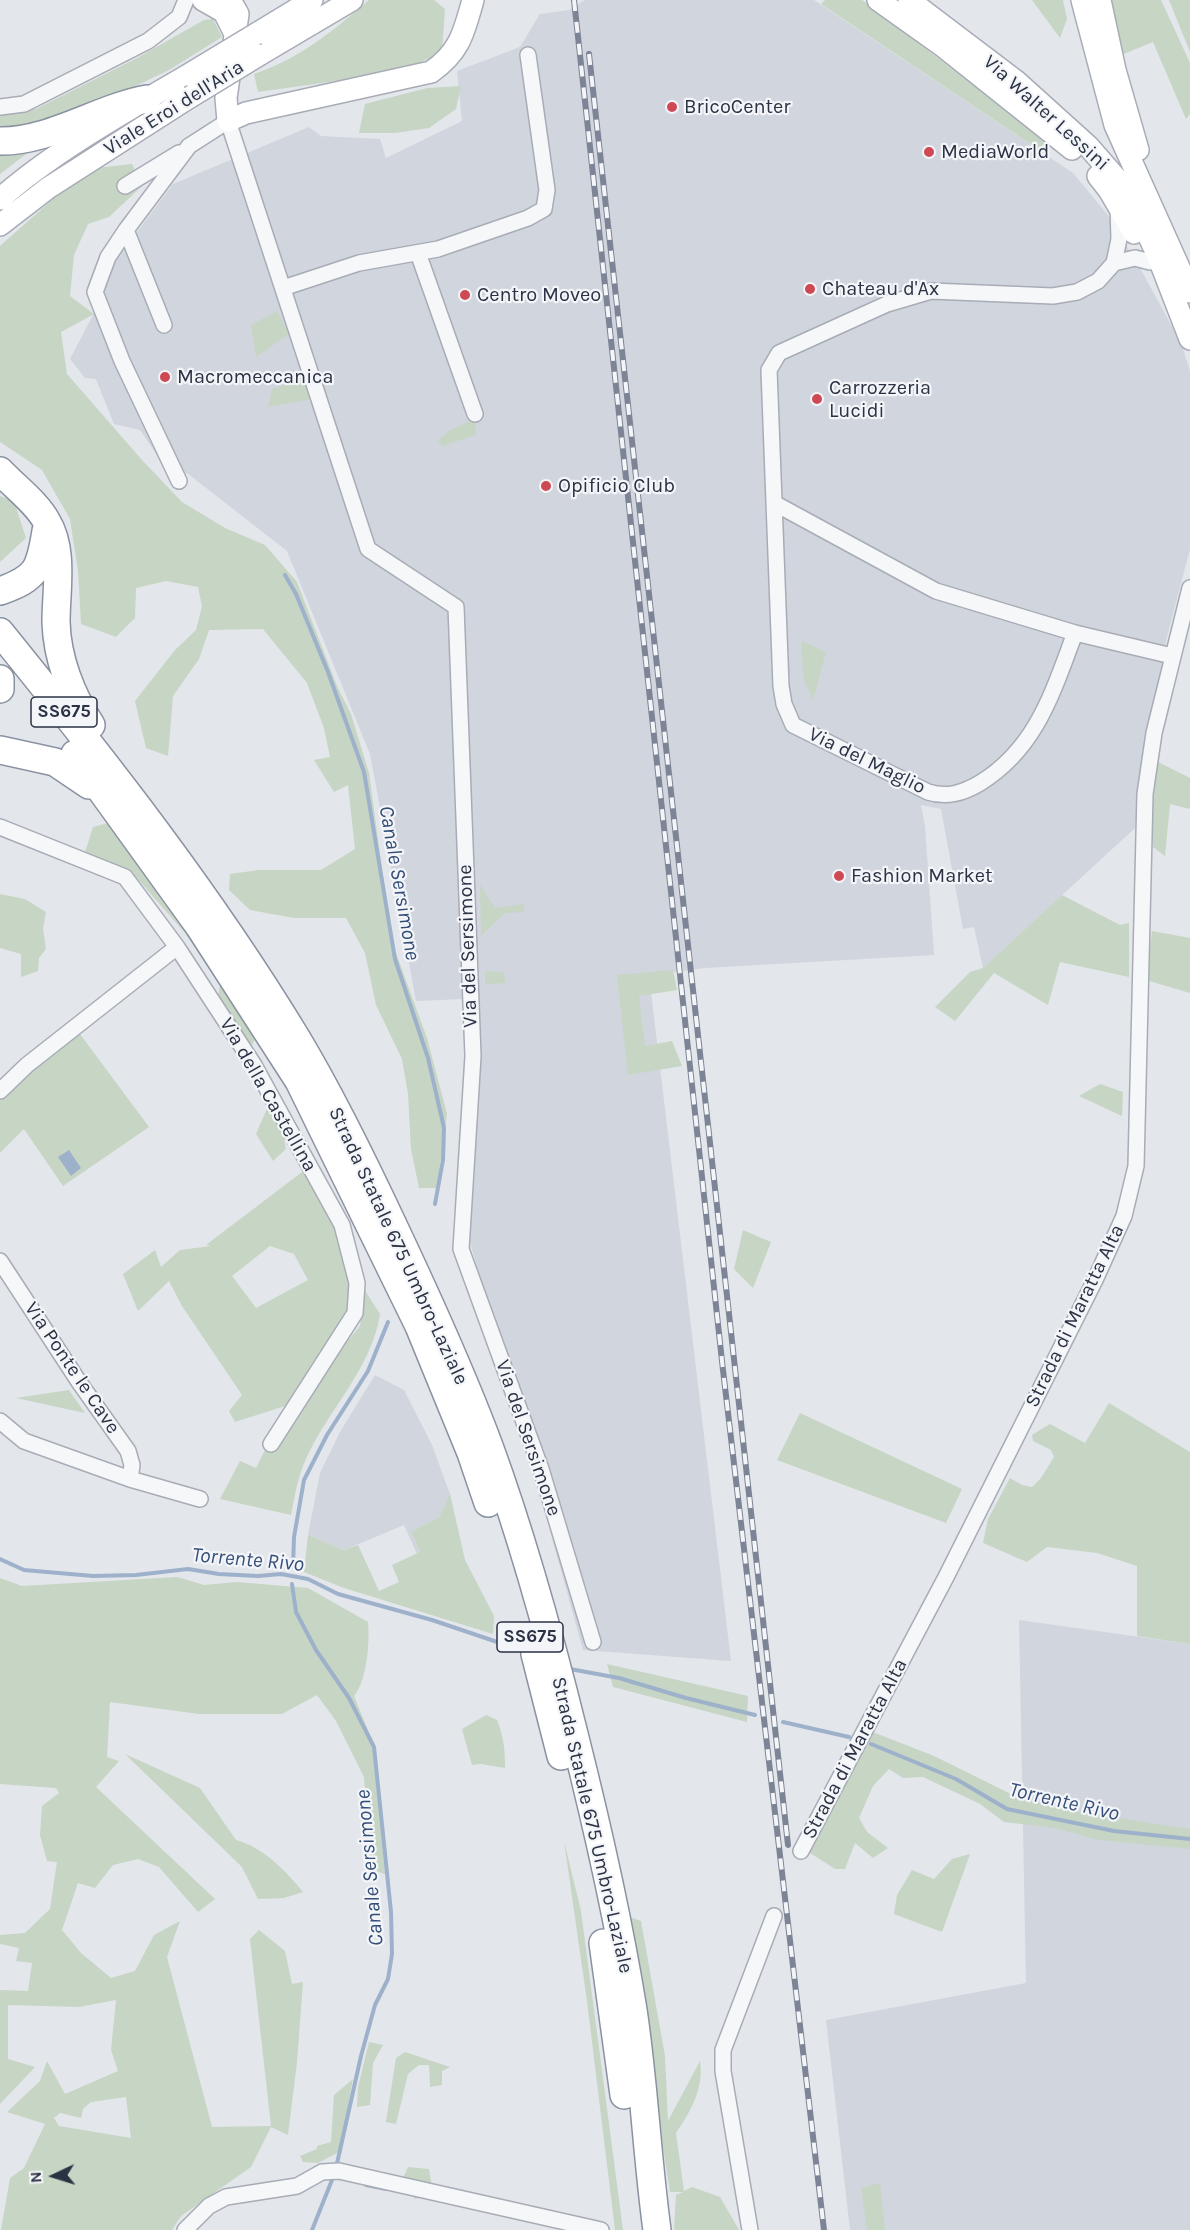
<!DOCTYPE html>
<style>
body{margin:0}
#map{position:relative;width:1190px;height:2230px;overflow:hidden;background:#e3e6eb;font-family:Karla,sans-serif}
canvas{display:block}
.north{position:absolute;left:24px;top:2146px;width:60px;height:60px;-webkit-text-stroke:4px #f3f5f8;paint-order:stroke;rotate:266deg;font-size:16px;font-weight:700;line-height:24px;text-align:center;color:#2b3244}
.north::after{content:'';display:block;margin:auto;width:21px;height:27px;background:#2b3244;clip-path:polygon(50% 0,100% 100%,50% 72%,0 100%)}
</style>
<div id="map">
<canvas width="1190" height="2230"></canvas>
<div class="north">N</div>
</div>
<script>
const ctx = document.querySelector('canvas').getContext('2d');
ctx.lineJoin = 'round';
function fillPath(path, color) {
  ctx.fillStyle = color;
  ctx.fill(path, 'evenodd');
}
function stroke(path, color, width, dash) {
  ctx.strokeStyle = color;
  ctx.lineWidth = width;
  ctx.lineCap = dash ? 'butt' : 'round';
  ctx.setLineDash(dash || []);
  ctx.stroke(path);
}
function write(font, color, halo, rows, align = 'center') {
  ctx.font = font + ' Karla,sans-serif';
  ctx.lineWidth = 4.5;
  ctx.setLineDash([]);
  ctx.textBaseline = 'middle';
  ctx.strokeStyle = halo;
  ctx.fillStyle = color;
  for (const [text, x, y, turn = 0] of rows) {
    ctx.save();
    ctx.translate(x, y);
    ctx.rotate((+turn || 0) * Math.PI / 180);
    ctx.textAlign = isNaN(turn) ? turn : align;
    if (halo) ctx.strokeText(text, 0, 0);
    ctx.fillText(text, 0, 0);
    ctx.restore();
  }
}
fillPath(new Path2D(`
 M585 0H814L1073 173 1107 214 1139 266 1182 345 1190 372V549L1167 637 1141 774 1135 828 983 968 974 927 963 929 941 809 921 805 925 826 934 955 705 968 649 975 731 1661 583 1650 470 1242 464 999 416 1001 370 754 287 551 187 473 173 479 140 430 114 424 96 379 85 378 70 359 92 317 111 267 173 184 309 127 321 136 380 139 386 158 462 121 457 71 520 47 540 14 569 10Z
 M375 1375 404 1390 432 1445 450 1494 439 1517 411 1532 420 1552 417 1554 404 1525 344 1550 308 1535 320 1473 340 1432Z
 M1019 1620 1190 1644V2230H850L826 2020 1026 1983Z`), '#d1d5dd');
fillPath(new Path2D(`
 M369 0H434L445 9 442 52 400 72 258 92 254 74C299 59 333 31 369 0Z
 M825 0H862L1046 141 1045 154 821 4Z
 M1032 0H1063L1067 19 1060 38Z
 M1111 0H1161L1190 63V114L1186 119 1153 42 1121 55Z
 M1169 0H1190V52Z
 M213 19 222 37 169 70 77 114 0 132V113L36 109 137 58 204 20Z
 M461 86 456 109 429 128 395 133H359L365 104 427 88Z
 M38 145 0 174V150Z
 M132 164 142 186 109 217 88 224 74 255 70 296 94 314 61 332 67 374 142 460 182 502 225 528 265 545 297 582 337 686 351 714 369 773 392 942 427 1038 447 1114 437 1188H419L411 1149 408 1094 402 1059 376 1005 365 953 346 918H294L250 910 229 890 230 874 259 870H321L355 849 348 785 334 792 314 760 330 757 324 728 307 683 263 629 209 630 199 659 173 696 168 756 146 748 135 701 175 650 196 630 202 606 198 587 166 581 136 588 135 618 116 637 81 624 78 571 70 519 42 470 0 442V246L87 169Z
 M277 311 289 334 256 357 251 325Z
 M305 379 312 399 268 407 272 389Z
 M475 419 476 435 442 446 438 440 452 429Z
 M0 496 14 501 26 538 0 562Z
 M801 641 826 652 813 700 804 680Z
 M1158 762 1190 778V809L1170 804 1165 856 1153 847V787Z
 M112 822 259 1033 248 1051 217 1003 220 985 185 933 136 877 83 859 93 827Z
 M480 885 495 908 524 904V912L505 913 481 936Z
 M0 894 25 899 46 912 43 928 46 949 39 958 38 971 21 977V954L0 948Z
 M1062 895 1120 925 1129 923V977L1060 962 1048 1005 994 973 955 1021 935 1007 970 972 983 968Z
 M1152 931 1190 938V993L1146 980Z
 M673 970 677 990 639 996 645 1046 672 1041 682 1066 628 1075 617 975Z
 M485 971 503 972 506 983 485 984Z
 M77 1030 149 1127 63 1186 24 1129 0 1153V1098Z
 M1100 1084 1123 1092 1122 1116 1079 1096Z
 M269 1104 279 1115 286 1149 273 1161 256 1134Z
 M306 1169 338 1236 352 1285 348 1308 285 1406 235 1422 229 1411 242 1395 182 1306 169 1281 138 1311 123 1274 155 1250 161 1267 180 1250 211 1246 206 1245ZM270 1246 294 1254 308 1280 256 1308 232 1276Z
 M743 1230 771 1242 753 1288 734 1269Z
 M364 1289 380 1314C371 1372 324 1413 303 1466 297 1482 294 1499 291 1515L220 1499 240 1461 256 1468 265 1450 275 1449 341 1349 360 1326Z
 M69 1390 85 1413 16 1398Z
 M1109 1403 1190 1452V1644L1137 1636V1566L1097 1553 1047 1547 1027 1562 983 1543 988 1519 1010 1478 1022 1485 1032 1487 1041 1478 1054 1457 1051 1450 1033 1441 1032 1435 1050 1424 1085 1443Z
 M800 1413 962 1489 946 1523 777 1460Z
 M450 1494 465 1560 494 1616 493 1634 344 1588 304 1572 308 1535 344 1550 358 1545 379 1591 399 1582 392 1565 420 1552 411 1532 439 1517Z
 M177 1577 204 1585 237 1582 308 1588 368 1622C370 1641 367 1681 354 1696L372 1740 385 1874 371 1870 364 1777 336 1721 317 1695 282 1714H199L110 1702 107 1757 119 1761 96 1787 215 1899 198 1912 159 1867 138 1859 113 1865 95 1888 78 1883 62 1930 81 1953 111 1978 135 1971 154 1935 180 1921 167 1957 212 2127 271 2126 250 1939 259 1930 285 1951 292 1984 303 1982 297 2062 288 2135 271 2127 251 2167 181 2216 172 2230H1L10 2178 24 2168 45 2124 7 2112 40 2081 47 2061 65 2094 118 2071 111 2050 116 2000 79 2007 8 2005V2059L35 2067 0 2104V1990L28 1991 32 1963 16 1961 19 1948 0 1944V1935L25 1933 50 1909 57 1862 47 1861 40 1835 42 1806 59 1793 56 1788 0 1784V1578L22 1586ZM126 2097 131 2138 59 2126 54 2118 60 2113 81 2118 83 2109 91 2102Z
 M607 1664 748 1696 747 1722 613 1687Z
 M486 1715 497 1720C504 1738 505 1750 505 1768L481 1764 472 1765 462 1729Z
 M865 1729 934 1756 1021 1799 1085 1813 1190 1829V1849L1099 1840 1055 1828 1004 1822 980 1804 923 1777 903 1778 889 1769 873 1786 859 1818 867 1832 888 1848 873 1858 855 1843 845 1869H835L804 1849Z
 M125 1754 200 1788 236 1840C263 1847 286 1871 303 1892L284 1898 258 1899 242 1867Z
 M564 1841 581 1911 623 2230H615L587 2001Z
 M970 1854 942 1932 894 1914 897 1895 912 1870 934 1879 952 1859Z
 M627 1916 641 1921 665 2056 668 2121 700 2061C704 2088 691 2111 676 2133L684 2191 692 2187 720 2197 739 2230H674L676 2195 683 2192H670Z
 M369 2042 383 2045 373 2063 370 2105 357 2107 358 2087Z
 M405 2052 450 2067 442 2071V2085L430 2087 429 2065H419L408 2074 396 2124 386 2122 396 2058Z
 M353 2079 339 2152 318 2163 303 2162 300 2156 317 2149V2146L331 2142 334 2095Z
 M408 2167 429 2169 433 2194 415 2199 401 2183Z
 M880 2183 885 2230H867L861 2188Z`), '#c7d5c4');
fillPath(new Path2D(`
 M69 1150 81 1168 71 1176 58 1157Z`), '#9eb1cb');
stroke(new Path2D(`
 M285 575 296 594 328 672 364 772 395 959 428 1058 444 1128 443 1160 435 1204
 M0 1559 24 1570 93 1576 136 1575 188 1569 219 1574 258 1576 281 1574 308 1579 338 1594 432 1620 521 1650
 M293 1567 294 1537 304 1480 327 1435 368 1371 388 1322
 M292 1584 296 1612 316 1650 349 1698 374 1747 391 1912 392 1954 388 1979 375 2005 361 2056 336 2168
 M570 1669 619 1678 686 1698 755 1715
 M783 1722 849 1737
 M871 1744 956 1779 1007 1809 1114 1831 1190 1839
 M366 2185 386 2189
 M312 2230 334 2175`), '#9eb1cb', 4);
const street = new Path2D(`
 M0 107 24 104 148 41 179 17 186 0
 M125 186 179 153
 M126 230 108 257 95 292 122 361 179 481
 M418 253 475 414
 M1114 263 1119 239 1118 207
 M283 288 359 263 438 249 528 218 544 209 547 190 528 55
 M164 325 126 230 189 146 228 121 368 549 456 607 473 1056 461 1249 541 1469 593 1642
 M774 503 936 591 1075 633 1172 656
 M1075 633C1053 691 1037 748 980 783 963 793 947 798 928 792L793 725 784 704 781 686 769 370 779 353 887 304 931 291 1053 296 1077 292 1098 281 1114 263 1135 258 1150 262
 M0 827 125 877 177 947 254 1065 342 1225 357 1283 355 1313 271 1444
 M0 1091 27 1065 177 947
 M0 1261 79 1382 128 1451 132 1465 130 1479
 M0 1421 24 1441 130 1479 200 1499
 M801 1851 946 1577 1095 1280 1124 1216 1136 1166 1145 794 1154 733 1190 588
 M185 2230 209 2206 226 2197 297 2186 322 2172 339 2171 601 2230
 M750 2230 723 2071V2050L774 1916`);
const secondary = new Path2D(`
 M203 0 224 12 233 30
 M230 0 238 14 226 98 228 121 246 113 431 72C460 52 464 32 473 0
 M878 0 944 47 1072 149
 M909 0 1016 81 1088 146 1129 193 1157 254 1190 339
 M1082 0 1115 125 1190 292
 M1100 0 1115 70 1138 150
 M256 34 312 0
 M259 55 352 0
 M1098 176 1109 190 1134 233
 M0 199C51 153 128 110 188 75
 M0 225 48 188 190 97`);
const highway = new Path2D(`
 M0 141C49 142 98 108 147 99
 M0 471C15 487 37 503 47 522 64 550 56 590 56 622 57 658 71 695 91 725
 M0 591C37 578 40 569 46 531
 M0 632C106 763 209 894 297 1039 333 1099 364 1163 394 1227 428 1299 461 1371 489 1446 523 1539 550 1637 574 1734 597 1825 618 1917 633 2010 644 2083 647 2157 657 2230
 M0 679V689
 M0 750 55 762 89 785
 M75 754 199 926 299 1081 419 1326 471 1453 488 1503
 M535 1654 561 1756
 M603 1943 624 2095`);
stroke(street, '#a8acb6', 18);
stroke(secondary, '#a8acb6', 24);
stroke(highway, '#8a92a2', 30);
stroke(street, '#f6f7f9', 15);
stroke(secondary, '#fff', 21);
stroke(highway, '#fff', 27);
const rail = new Path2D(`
 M574 0 723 1370 824 2230
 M589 54 788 1845`);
stroke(rail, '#7c8495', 6);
stroke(rail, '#f3f5f8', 4, [11]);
const secondaryBridge = new Path2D(`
 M188 75 256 34
 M190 97 259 55`);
stroke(secondaryBridge, '#a8acb6', 24, []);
stroke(secondaryBridge, '#fff', 21);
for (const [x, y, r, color] of [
 [672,107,6,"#cf4955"],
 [929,152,6,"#cf4955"],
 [810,289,6,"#cf4955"],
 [465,295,6,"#cf4955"],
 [165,377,6,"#cf4955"],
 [817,399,6,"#cf4955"],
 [546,486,6,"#cf4955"],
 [839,876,6,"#cf4955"]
]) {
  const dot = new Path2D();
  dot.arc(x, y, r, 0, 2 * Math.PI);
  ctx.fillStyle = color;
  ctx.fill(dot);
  stroke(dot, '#f3f5f8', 2);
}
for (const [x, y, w] of [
 [64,712,66],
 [530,1637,66]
]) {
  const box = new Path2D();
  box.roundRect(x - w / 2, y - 15, w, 30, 4.5);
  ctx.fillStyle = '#f3f5f8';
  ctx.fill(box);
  stroke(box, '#2b3244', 1.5);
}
write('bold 18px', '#2b3244', null, [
 ["SS675",64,712],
 ["SS675",530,1637]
]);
write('20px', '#2b3244', '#f3f5f8', [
 ["BricoCenter",684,107],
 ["MediaWorld",941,152],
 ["Chateau d'Ax",822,289],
 ["Centro Moveo",477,295],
 ["Macromeccanica",177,377],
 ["Carrozzeria",829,388],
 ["Lucidi",829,411],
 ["Opificio Club",558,486],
 ["Fashion Market",851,876]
], 'left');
write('20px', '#2b3244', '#f3f5f8', [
 ["Viale Eroi dell'Aria",174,108,-32],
 ["Via Walter Lessini",1046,113,42],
 ["Via del Maglio",867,761,26],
 ["Via del Sersimone",468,946,-92],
 ["Via della Castellina",268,1095,60],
 ["Strada Statale 675 Umbro-Laziale",398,1246,65],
 ["Strada di Maratta Alta",1075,1316,-64],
 ["Via Ponte le Cave",72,1368,56],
 ["Via del Sersimone",528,1438,71],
 ["Strada di Maratta Alta",855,1749,-62],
 ["Strada Statale 675 Umbro-Laziale",592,1825,77]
]);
write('italic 21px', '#344e78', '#f3f5f8', [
 ["Canale Sersimone",399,883,80],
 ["Torrente Rivo",248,1560,5],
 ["Torrente Rivo",1064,1802,13],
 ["Canale Sersimone",370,1868,-95]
]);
</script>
